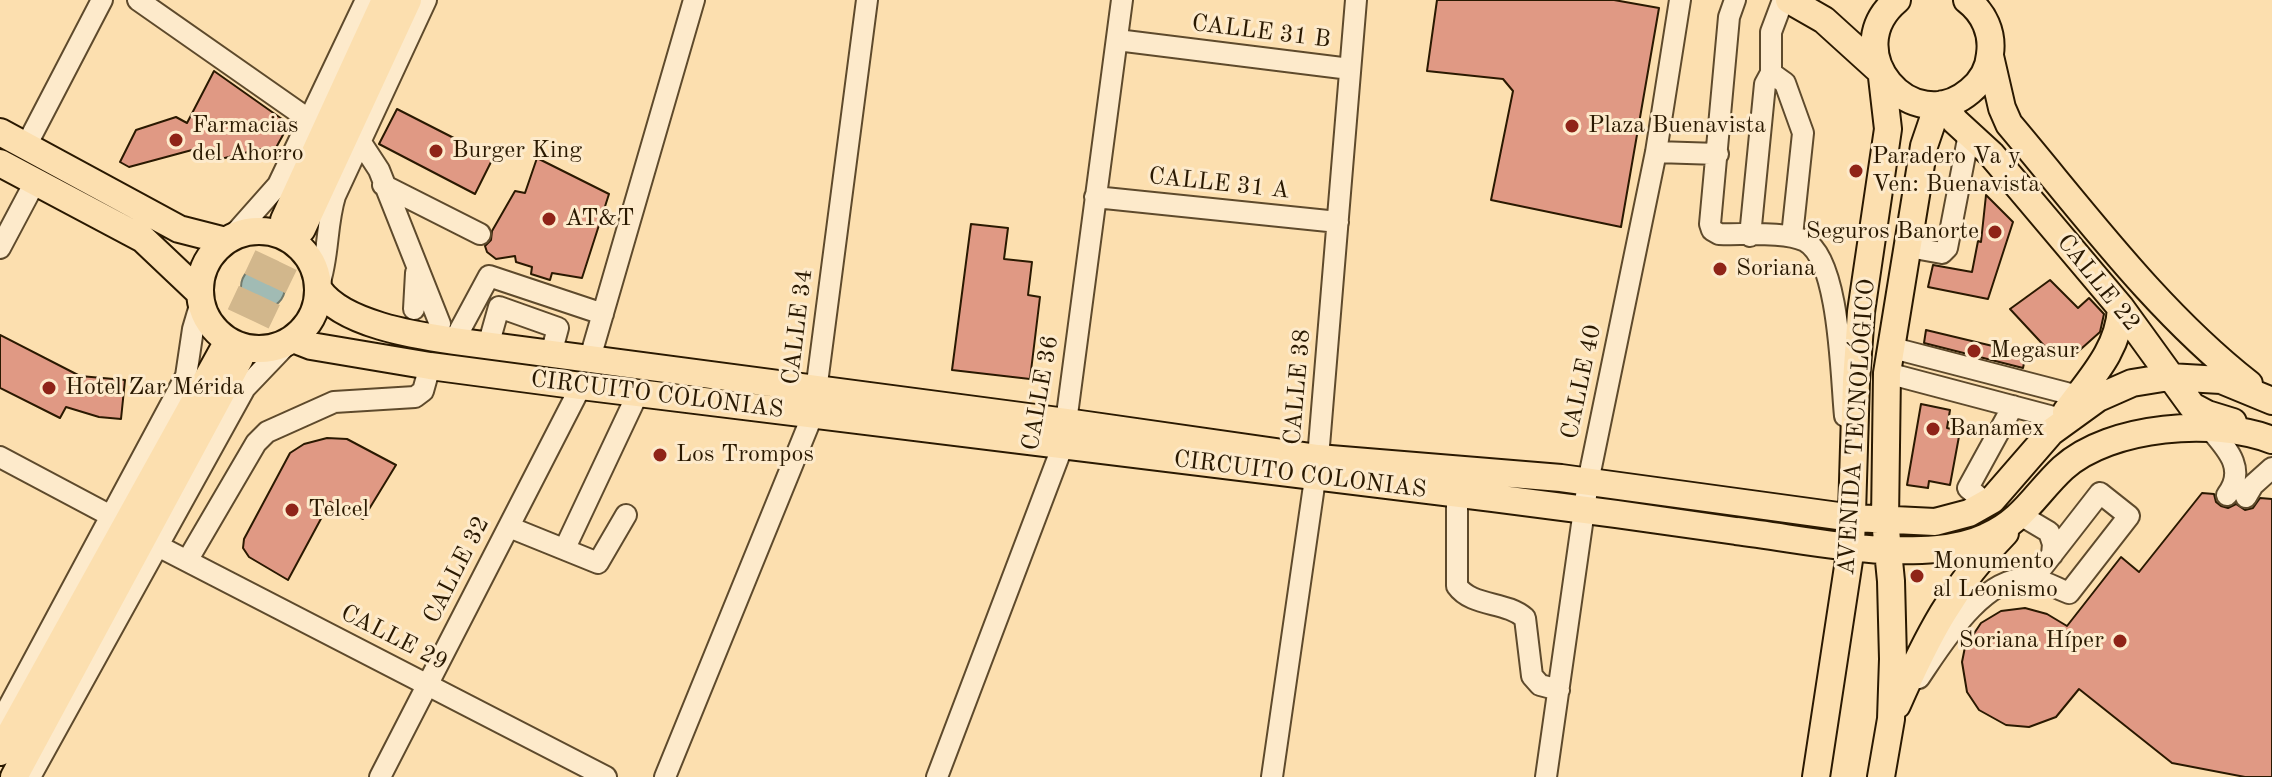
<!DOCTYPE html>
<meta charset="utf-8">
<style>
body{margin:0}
canvas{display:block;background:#fcdfaf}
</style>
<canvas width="2272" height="777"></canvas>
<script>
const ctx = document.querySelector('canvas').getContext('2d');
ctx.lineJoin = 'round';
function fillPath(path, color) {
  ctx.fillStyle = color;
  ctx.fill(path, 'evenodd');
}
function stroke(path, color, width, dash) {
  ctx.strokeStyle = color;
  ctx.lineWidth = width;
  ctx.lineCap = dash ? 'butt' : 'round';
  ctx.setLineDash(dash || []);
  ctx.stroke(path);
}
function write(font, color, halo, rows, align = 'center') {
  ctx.font = font + ' "Old Standard TT",serif';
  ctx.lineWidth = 6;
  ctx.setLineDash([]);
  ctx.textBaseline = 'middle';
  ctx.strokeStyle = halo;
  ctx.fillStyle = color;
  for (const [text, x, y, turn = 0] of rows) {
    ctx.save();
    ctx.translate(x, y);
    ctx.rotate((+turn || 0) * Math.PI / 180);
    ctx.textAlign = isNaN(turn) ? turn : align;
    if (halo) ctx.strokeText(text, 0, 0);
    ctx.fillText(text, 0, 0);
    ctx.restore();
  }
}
const water = new Path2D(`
 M241 287a22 22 0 1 1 44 0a22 22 0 1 1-44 0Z`);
fillPath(water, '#a1bbb4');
stroke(water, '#717a6c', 2);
const building = new Path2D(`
 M1437 0H1614L1659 8 1621 227 1491 200 1513 91 1503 79 1427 71Z
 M214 71 289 124 272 155 260 149 213 161 192 150 129 167 120 162 136 130 176 117 187 123Z
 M397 109 493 158 475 194 379 144Z
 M537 158 609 194 582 278 552 273 550 280 531 274 532 267 516 262 515 256 496 259 487 252 485 246 491 240 492 231 515 191 525 193Z
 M1986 195 2013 222 1988 299 1928 287 1933 265 1972 272 1978 241 1981 242Z
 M971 224 1008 228 1004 259 1032 262 1028 295 1040 297 1030 379 952 370Z
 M2050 280 2078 308 2089 298 2104 314 2100 332 2072 357 2050 352 2010 309Z
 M1926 330 2026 354 2023 368 1924 343Z
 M0 335 80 376 125 380 121 419 99 417 66 407 60 418 0 388Z
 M1921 404 1950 410 1947 428 1960 431 1950 485 1929 481 1928 488 1907 485Z
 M327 438 347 439 396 465 363 519 330 502 288 580 249 557 243 548 244 539 290 453 304 444Z
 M2202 493 2214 494 2216 502 2221 506 2228 508 2236 504 2245 510 2253 508 2260 498 2272 499V777H2245L2172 763 2079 689 2056 717 2029 727 2006 725 1979 710 1967 692 1962 662 1965 647 1981 623 2001 611 2025 608 2047 614 2067 626 2121 557 2139 572Z`);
fillPath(building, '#e09984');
stroke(building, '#2a1901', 2);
stroke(new Path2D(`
 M223 350 284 220
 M240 358 302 229`), '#d2b78c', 26, [26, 13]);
const minor = new Path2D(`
 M138 0 311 121
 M1735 0 1729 17 1710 224 1712 230 1719 234C1742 235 1786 231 1805 241 1840 260 1841 378 1845 416
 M1117 40 1350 69
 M1771 73 1785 83 1803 133 1792 236
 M360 141 379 170 440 324
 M26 146 102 0
 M1656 152 1718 154
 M383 185 480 234
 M1095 197 1338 222
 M1750 236 1765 84 1771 73V32L1783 0
 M231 238 278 185 366 0
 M1909 247 1942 253 1947 248 1969 134
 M0 248 35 182
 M319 285C329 255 326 225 335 196L426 0
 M414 309 416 273
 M454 341 489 276 603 314
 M488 346 499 307 558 328 551 354
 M1889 347 2078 396
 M590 358 694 0
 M1887 373 2061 419
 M2209 428C2227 449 2247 469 2227 495
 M0 457 111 516
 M1457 494V586C1472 607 1506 601 1525 618L1532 676 1540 685 1559 690
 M2246 497 2253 485 2272 468
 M1986 503 1968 488 2013 406
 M2022 516 2049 532 2053 544 2052 555
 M509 527 598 563 626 515
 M158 546 606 777
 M565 548 638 393
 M187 561 256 443 267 432 334 402 415 397 423 391 430 366
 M1919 678C1942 644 1985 572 2033 579 2045 581 2058 589 2069 593L2129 516 2100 493 2033 579
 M0 723 186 376 193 329 201 302
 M30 777 245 388 289 342
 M380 777 581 386
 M665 777 813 414 867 0
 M937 777 1063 445 1122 0
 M1272 777 1318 458 1356 0
 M1546 777 1588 482 1656 152 1680 0`);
const major = new Path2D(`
 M1789 0 1824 20 1878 69
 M1897 0C1836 51 1912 140 1970 91 1981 82 1989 69 1990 54 1993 33 1984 13 1967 0
 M1990 56 2002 108 2009 124C2085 214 2156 311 2249 384
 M1943 104 1955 121 1991 154 2121 308 2192 406 2207 414 2233 422
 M0 132 179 229 226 241
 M0 163 143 239 200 293
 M284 220 385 0
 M302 229 408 0
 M200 290a59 59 0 1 1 118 0a59 59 0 1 1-118 0Z
 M319 290C343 324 414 335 454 341L1066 422 1318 458 1561 478 1853 518 1935 522 1969 513 1992 500 2051 432 2098 398 2132 383 2169 377 2221 380 2272 401
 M293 339 311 346 430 366 581 386C885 423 1189 461 1493 498 1574 508 1655 519 1736 531 1784 537 1834 547 1883 550 1917 551 1956 551 1986 537 2023 521 2036 493 2063 468 2111 425 2215 418 2272 440
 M2066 412C2090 379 2119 350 2121 308
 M1897 705C1926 639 1954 584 2005 533
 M0 752 223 350
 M14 777 240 358
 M1816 777 1851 547 1856 381 1861 312 1888 129 1882 77
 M1881 777 1891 719 1893 659 1891 581 1885 520 1887 373 1924 146 1938 105`);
stroke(minor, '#5e4a2c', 24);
stroke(major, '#2a1901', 30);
stroke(minor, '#fdeacb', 20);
stroke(major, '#fcdfaf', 26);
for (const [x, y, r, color] of [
 [1572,126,8,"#8f2418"],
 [176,140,8,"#8f2418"],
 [436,151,8,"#8f2418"],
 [1856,171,8,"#8f2418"],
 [549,219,8,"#8f2418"],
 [1995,232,8,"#8f2418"],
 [1720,269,8,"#8f2418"],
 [1974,351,8,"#8f2418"],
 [49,388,8,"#8f2418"],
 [1933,429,8,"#8f2418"],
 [660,455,8,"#8f2418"],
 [292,510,8,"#8f2418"],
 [1917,576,8,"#8f2418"],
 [2120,641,8,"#8f2418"]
]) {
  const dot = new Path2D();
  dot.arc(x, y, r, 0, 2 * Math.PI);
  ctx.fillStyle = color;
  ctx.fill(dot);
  stroke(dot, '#fdeacb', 3);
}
write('24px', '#2a1901', '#fdeacb', [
 ["CALLE 31 B",1261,32,7],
 ["CALLE 31 A",1219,184,6],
 ["CALLE 22",2098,283,51],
 ["CALLE 34",798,327,-83],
 ["CALLE 40",1582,382,-78],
 ["CALLE 38",1298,387,-85],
 ["CALLE 36",1041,393,-80],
 ["CIRCUITO COLONIAS",657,395,7],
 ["AVENIDA TECNOLÓGICO",1857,427,-86],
 ["CIRCUITO COLONIAS",1300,475,7],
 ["CALLE 32",457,570,-63],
 ["CALLE 29",394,638,27]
]);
write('24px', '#2a1901', '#fdeacb', [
 ["Farmacias",192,126],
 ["del Ahorro",192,154],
 ["Plaza Buenavista",1588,126],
 ["Burger King",452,151],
 ["Paradero Va y",1872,157],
 ["Ven: Buenavista",1872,185],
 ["AT&T",565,219],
 ["Seguros Banorte",1979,232,"right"],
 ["Soriana",1736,269],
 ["Megasur",1990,351],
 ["Hotel Zar Mérida",65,388],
 ["Banamex",1949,429],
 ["Los Trompos",676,455],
 ["Telcel",308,510],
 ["Monumento",1933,562],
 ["al Leonismo",1933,590],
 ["Soriana Híper",2104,641,"right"]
], 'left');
</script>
